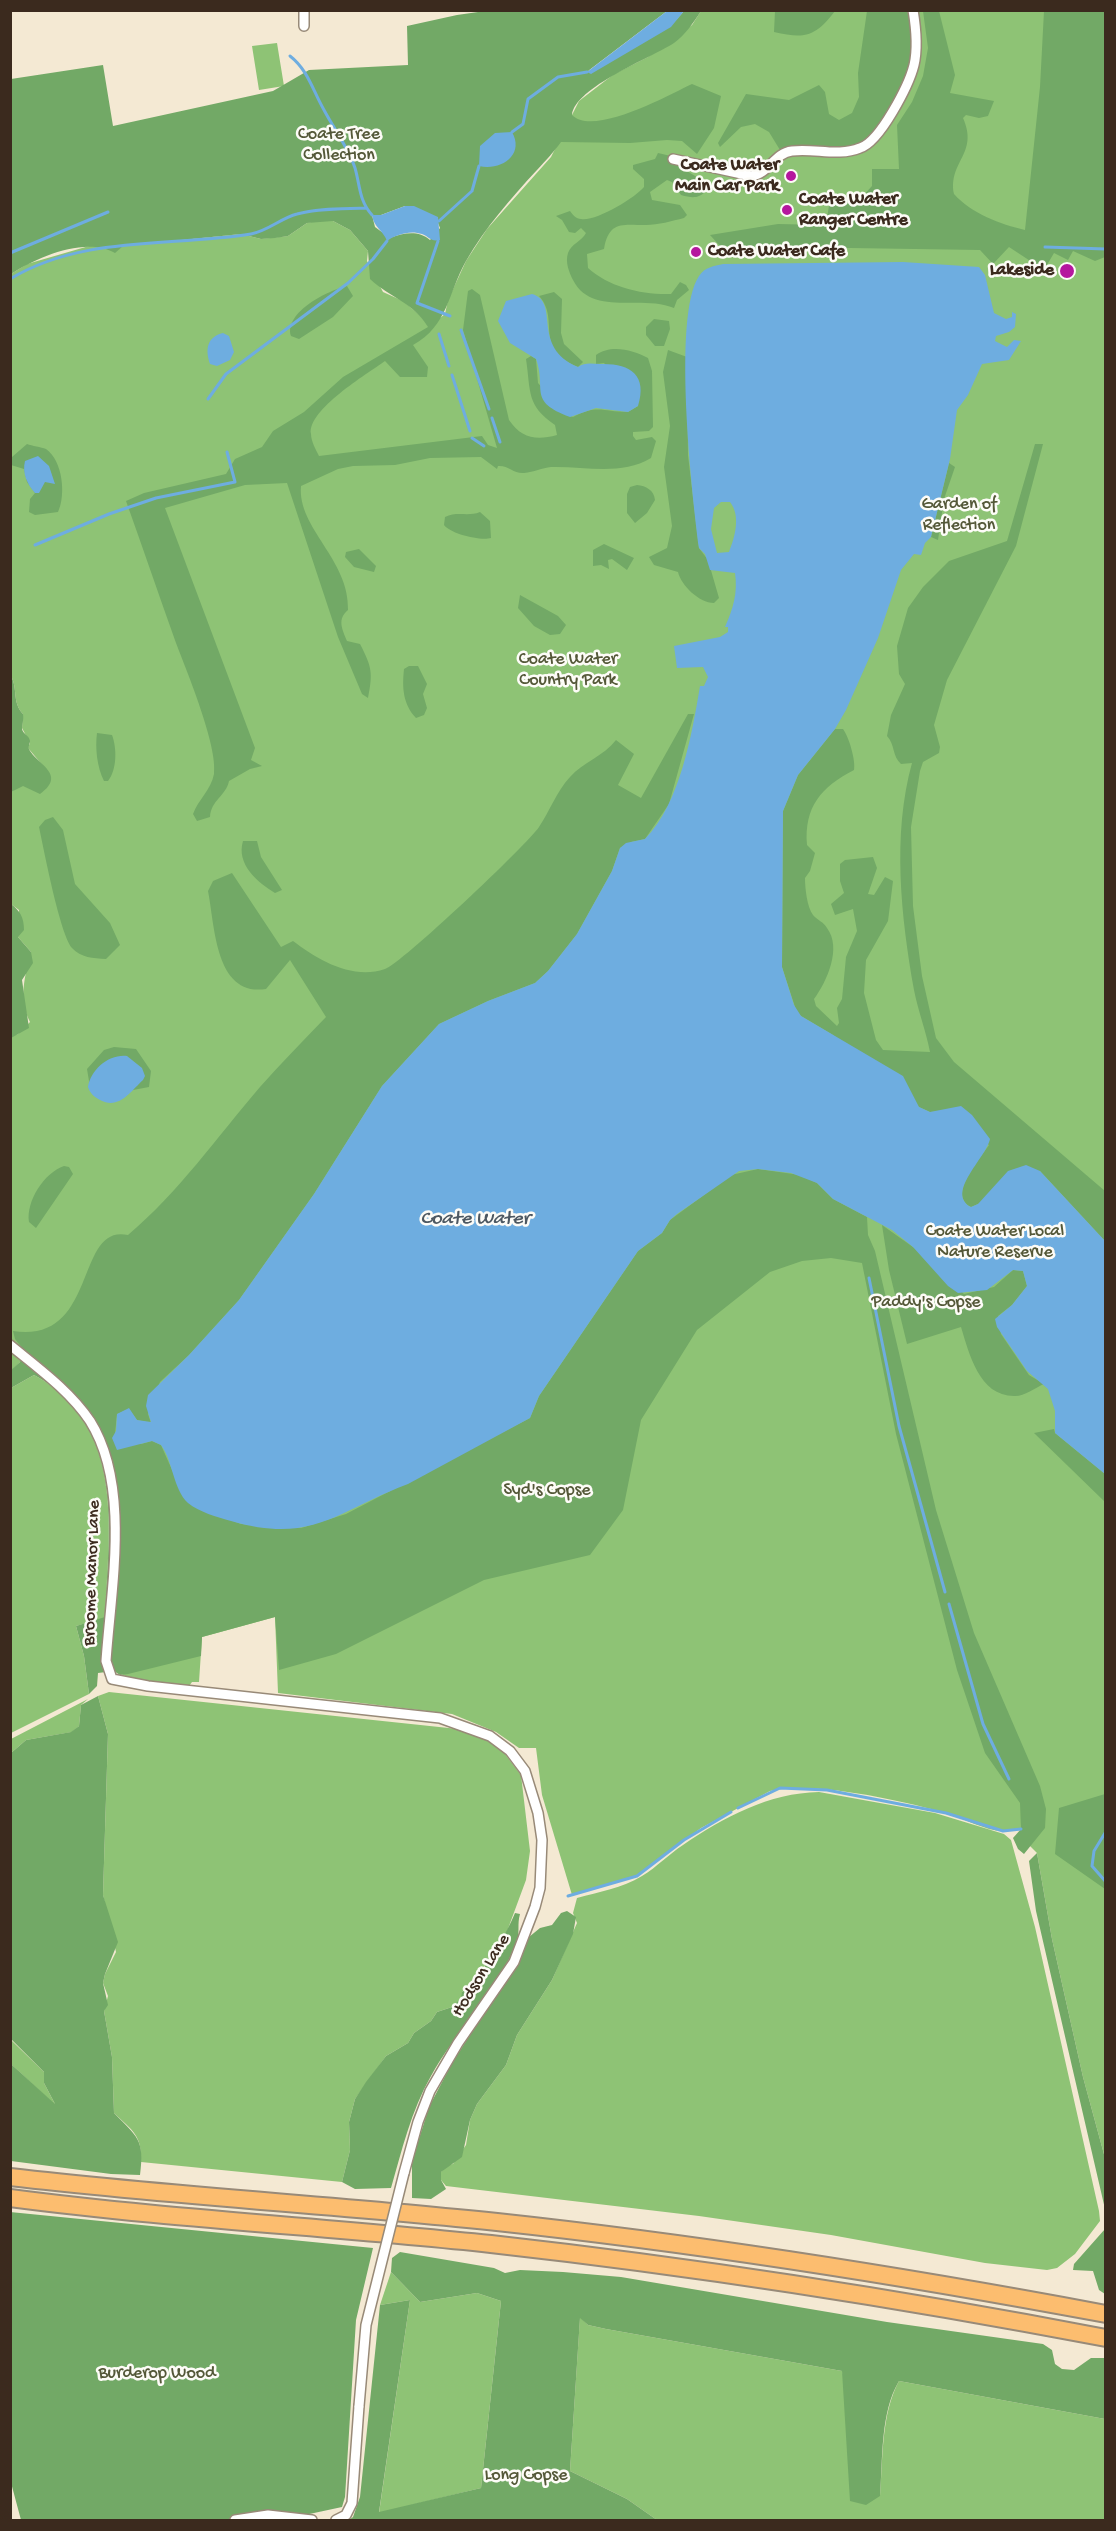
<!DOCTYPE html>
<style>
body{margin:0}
#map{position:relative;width:1116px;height:2531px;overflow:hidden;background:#f4e9d3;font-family:"Gochi Hand",sans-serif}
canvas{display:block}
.frame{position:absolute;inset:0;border:12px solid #3b2a1e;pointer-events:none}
</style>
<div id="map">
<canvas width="1116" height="2531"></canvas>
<div class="frame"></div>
</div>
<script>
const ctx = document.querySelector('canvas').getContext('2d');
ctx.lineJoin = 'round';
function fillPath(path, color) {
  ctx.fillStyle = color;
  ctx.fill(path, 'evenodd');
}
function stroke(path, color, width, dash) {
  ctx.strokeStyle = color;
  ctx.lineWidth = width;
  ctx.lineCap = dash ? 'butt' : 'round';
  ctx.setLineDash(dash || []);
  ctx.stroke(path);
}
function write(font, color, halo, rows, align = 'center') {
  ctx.font = font + ' "Gochi Hand",sans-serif';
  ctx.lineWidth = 5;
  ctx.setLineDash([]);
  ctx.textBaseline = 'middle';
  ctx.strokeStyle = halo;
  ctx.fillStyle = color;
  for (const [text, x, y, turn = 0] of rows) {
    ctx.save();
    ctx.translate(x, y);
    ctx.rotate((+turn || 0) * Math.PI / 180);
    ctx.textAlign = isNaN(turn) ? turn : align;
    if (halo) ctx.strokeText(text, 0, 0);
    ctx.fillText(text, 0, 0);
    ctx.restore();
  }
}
fillPath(new Path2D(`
 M701 11H1105V2158L1083 2077 1052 1939 1037 1853 1029 1845 1021 1829C1016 1829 1009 1831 1003 1831 985 1831 964 1818 946 1813 904 1801 812 1780 770 1791L701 1828 637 1876 572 1895 542 1795 536 1748H519L496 1732 452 1714 278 1693 275 1617 202 1637 199 1682H192L189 1686 131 1679 114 1670 115 1511 103 1440 23 1350 20 1362 11 1371 10 1037 18 1034 30 1022C18 998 25 976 31 952L18 937 19 910 11 904V792L45 768 28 748 30 743 22 728 23 714C12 702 18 689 11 676V274L27 264 89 246H123L241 234 261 239 288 236 307 223 316 221H333L350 230 368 251 367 261 383 292 403 301 423 318 429 327 445 314 448 300 466 261 487 229 551 157 579 101 614 74 648 57 692 25Z
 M277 43 284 86 259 90 252 46Z
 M34 1375C126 1425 109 1529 105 1618L76 1626 84 1656 89 1694 11 1733V1388Z
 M109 1692 458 1729 481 1736 499 1746 521 1775 530 1851 526 1880 506 1934 475 1980 462 1992V1998L452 2007 437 2012 431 2021 414 2033 408 2043 386 2056 355 2099 349 2122 350 2150 342 2182 141 2162C142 2135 133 2131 114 2113L112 2057 104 2011 108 1996 103 1983 105 1974 116 1952 103 1895 108 1734 98 1696Z
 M88 1699 81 1705 79 1726 72 1732 26 1740 11 1753V1739Z
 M819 1792 935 1813 1004 1834 1011 1840 1035 1927 1099 2211 1100 2221 1075 2254 1057 2268 1047 2270 985 2263 831 2235 699 2216 446 2186 441 2180V2172L447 2165 453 2164 466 2145 470 2120 477 2104 506 2065 517 2035 552 1980 577 1923 573 1913 577 1898C599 1892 622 1888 642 1876 657 1867 669 1854 683 1845 724 1817 769 1793 819 1792Z
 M10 2039 44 2072V2083L56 2106 11 2064Z
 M391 2272 420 2302 477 2293 501 2301 481 2488 379 2513 410 2300 380 2305Z
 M580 2317 588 2325 606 2329 842 2371 880 2496C883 2459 881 2414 899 2381L1105 2419V2520H657L627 2499 570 2471Z`), '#8ec375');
fillPath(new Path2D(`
 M492 10 667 11 588 71C600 68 607 62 617 56 642 41 666 33 684 11H701C694 22 685 35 674 43 651 58 575 87 572 115 593 137 669 95 692 84L721 96 714 128 697 154 682 141 667 140 630 143 561 142C553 153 546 160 537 170 511 198 485 228 466 261 448 293 448 326 413 345L428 367 427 377H400L385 361C367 374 307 410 311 434 311 441 316 450 319 456L482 436 488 445 497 448 463 330 468 291 472 289 480 295 509 420C521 438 536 441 557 435L555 425C526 405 531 392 526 359L531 356 536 359 538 383 565 414 573 417C598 404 603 412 628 412L638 406 604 363 596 364V355C611 344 633 350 648 358L652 371 653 427 649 431 633 432V436L636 440 652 437 656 441 651 458C621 476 585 466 551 467 542 468 534 472 524 473 514 474 508 465 498 466L497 469 481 457 430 458 395 465 353 466 338 469 301 486C297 528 350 560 348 610 337 619 342 629 347 641L360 644C372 667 373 673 368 698L362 694 338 637 287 483 245 485 165 508 255 748 251 760 262 766 250 769 229 781C226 796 211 800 210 817L197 821 193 814C198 800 211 790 214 774 218 746 187 672 176 643 159 596 143 548 126 501L144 493 226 474 235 459 262 447 273 431 304 412 343 377 428 327C414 303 389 297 370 279L368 251 350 230 333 221 307 223 288 236 275 238 261 239 241 234 123 246 115 253C86 236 37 257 11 274V79L103 65 113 126 273 91 309 70 408 65 407 26 457 15ZM405 206 438 223 440 228 430 240C418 230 404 233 390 238L375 227 372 215H381Z
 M775 11V10L835 11C815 37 805 39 774 32Z
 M867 11H911C911 24 914 39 912 52 909 77 879 141 853 147 829 152 804 145 780 150L769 132 755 124 741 127 720 147 718 143 746 94 789 100 819 85 825 92 829 114 839 120 852 113 859 97 858 73Z
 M923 11H939L955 75 950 93 994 101 988 116 979 118 966 115 963 118C979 154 948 161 954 194 972 214 1000 224 1025 230L1040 87 1044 11H1105V257L1095 261 1073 251 1068 260 1054 253 1044 270 1009 247 993 264 980 250 720 246 710 235 778 224 824 225C830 215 826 207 833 198L860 199 872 186V169H899L897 125 912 102 923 76 928 48Z
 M658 153 675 157C678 173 702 172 706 191 698 199 692 198 681 195L672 182 667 180 650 192 652 200 680 205 687 215 684 218C672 221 658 225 646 225 623 225 609 220 604 249L587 254 588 268C609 287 642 295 671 294L680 282 686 285 689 290 677 300 674 308C641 294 592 317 573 280 569 272 565 262 568 253 571 244 582 241 586 233L581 228 575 233 569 232 562 220 556 216 570 211C573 215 576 219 581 219 595 222 635 198 644 187V179L633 169V165L655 159Z
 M347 286 353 296 333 317 299 339 291 336C284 312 329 290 347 286Z
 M554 292 562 299 561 333 564 344 583 362 578 367C532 348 561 320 539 296Z
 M654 319 669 321 670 329 664 346H655L646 335V327Z
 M668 350 687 357 688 455 699 548 708 560 719 598 714 603C699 603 681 585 678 572L654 565 649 557 667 548 672 526 664 467 670 426 663 372Z
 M27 444C32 446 41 447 46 449 63 461 66 495 58 512L35 515 29 512 30 499 35 493 27 482 24 469 11 465 12 457Z
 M1035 444H1043L1016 546 947 680 934 725 940 747 939 753 923 762 920 771 911 827 913 906 922 976 936 1038 954 1062 1105 1191V1241L1040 1171 978 1204 971 1207C947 1195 979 1160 989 1145L945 1111 930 1112 919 1107 833 1035 801 1016 796 1010 782 967 783 811 798 775 835 729H843C849 737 856 761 854 770 821 787 804 807 807 845L815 853 810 871 805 878C805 888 807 907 813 915 817 920 824 922 827 928 842 948 827 981 814 999L816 1006 837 1026 839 1023 837 1008 842 999 846 957 857 931 853 909 835 915 831 904 844 893 840 881V864L845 860 873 857 877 868 868 894 874 895 885 877 893 881 888 921 866 960 864 993 876 1040 883 1050 930 1052C926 1031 918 1011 914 990 901 917 892 835 912 763L901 764C892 756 895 744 887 736L891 715 905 684 899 674 897 646 908 608 923 587 949 561 1007 541Z
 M949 463 955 467 944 499 938 540 931 537Z
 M637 485C646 486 654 490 655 500L647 513 635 523 627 513V494L630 487Z
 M480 512 490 521 491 538C480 541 451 534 444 525L445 517C457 511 468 517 480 512Z
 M604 544 634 558 627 570 612 559 608 560 609 569 601 565 593 566V550Z
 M359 549 376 566 374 572 354 567 345 557 346 552Z
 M520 595 558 616 566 625 560 634 550 635 534 626 518 608Z
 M409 666H418L427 684 423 694 427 708 424 715 416 718C403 704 402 688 404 669Z
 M11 676C18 689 12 702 23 714 24 720 22 724 22 729 23 734 29 735 30 741 30 743 28 748 29 749 36 764 68 774 40 794L23 786 11 792Z
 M688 714H694L669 804 645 839 631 842 620 848 612 871 577 934 548 971 535 983 488 1001 439 1024 382 1086 314 1194 239 1300 189 1355 160 1382 148 1414 151 1423 137 1420 129 1409 117 1414 115 1434 141 1444 152 1441 161 1445 184 1497 199 1508 241 1524 301 1528 346 1514 530 1418 539 1396 638 1251 662 1233 670 1220 731 1175 758 1169 800 1175 817 1183 833 1199 867 1217 868 1235 875 1251 936 1510 974 1633 1040 1786 1046 1809 1045 1828 1024 1854 1018 1849 1013 1838 1021 1829 1020 1803 985 1753 957 1670 896 1434 862 1263 831 1258 802 1261 770 1272 697 1330 641 1420 623 1510 590 1555 484 1580 336 1654 279 1670 275 1617 202 1637 201 1656 128 1674 120 1675 114 1671 98 1673 97 1686 89 1694 84 1656 76 1626 105 1617C109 1529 126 1425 34 1375L11 1388 10 1371 20 1362 23 1349 15 1339 13 1331C99 1344 74 1223 128 1235 179 1192 217 1137 260 1087 281 1063 304 1040 326 1017L290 960 266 989C215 997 215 926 208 891L213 881 232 873 281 947 293 941C318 960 352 980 385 969 400 965 528 844 539 827 550 811 556 792 570 777 583 762 604 756 616 740L634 754 618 785 641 798Z
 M97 733 112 735C117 748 117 770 108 781H104C97 767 95 748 97 733Z
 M53 817 63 830 75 884 110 923 120 945 106 959C93 958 81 958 72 948 60 934 44 850 39 827L45 820Z
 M243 841H257L261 857 282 890 275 893C257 882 236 864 243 841Z
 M11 904C20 911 24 917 24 930L18 937 31 952 33 963 22 980 29 1028 11 1038Z
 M114 1047 136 1049 151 1071 149 1087 133 1090 111 1100 90 1087 87 1069 104 1050Z
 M64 1166 69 1167 73 1174 36 1228 29 1222C26 1201 44 1173 64 1166Z
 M882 1225 920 1252 964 1294 994 1287 1013 1270 1023 1271 1027 1286 1012 1305 998 1316 1001 1334 1018 1359 1029 1375 1044 1384C1035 1388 1023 1397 1014 1396 979 1396 969 1353 961 1327L907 1344 889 1270Z
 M1054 1429 1055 1433 1105 1474V1502L1034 1433Z
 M98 1696 108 1734 103 1895 118 1942 105 1974 103 1983 108 2005 104 2011 112 2057 114 2113C137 2137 145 2139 140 2175L111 2174 11 2161V2064L55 2104 44 2083V2072L11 2039V1753L26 1740 71 1732 79 1726 81 1705Z
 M1105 1794V1889L1055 1854 1059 1808Z
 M1037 1853 1052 1939 1083 2077 1105 2158V2209L1036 1911 1029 1861Z
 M567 1911 576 1917 573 1934 552 1980 517 2035 506 2065 477 2104 470 2120 462 2157 441 2172V2180L446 2189 431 2199 412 2198V2161L429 2107 452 2063 518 1960 529 1937 540 1928 552 1925 561 1913Z
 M515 1913 520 1914C517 1924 520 1932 517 1941 499 1990 456 2030 431 2076 411 2111 402 2150 391 2188L355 2189 342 2182 350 2150 349 2122 355 2099 366 2082 386 2056 408 2043 414 2033 431 2021 437 2012 452 2007 461 1998 462 1992C482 1976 505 1937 515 1913Z
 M10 2212 373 2248 356 2320 345 2497 342 2507 286 2519 291 2520H21L10 2479Z
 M1105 2229V2294L1099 2290 1093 2271 1073 2270 1074 2264Z
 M400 2252 494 2268 505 2273 520 2270 563 2272 621 2277 887 2322 1043 2344 1052 2350 1055 2364 1062 2369 1074 2370 1091 2358H1105V2419L899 2381C880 2413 883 2459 880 2496L866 2505 850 2501 842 2371 606 2329 588 2325 580 2318 570 2471 627 2499 657 2520H349L353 2517 360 2497 380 2305 410 2300 379 2512 481 2488 501 2301 477 2293 420 2302 391 2272 392 2258Z`), '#72a966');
fillPath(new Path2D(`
 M667 11H684L671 27 591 74 587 72Z
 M512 132C525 155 501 171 479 166L480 146 495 133Z
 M405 206H414L438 217 440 240C430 242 430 237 422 234 411 230 396 234 387 241 383 230 374 228 372 215H381Z
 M903 262 979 267 985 275 994 313 1006 319 1012 317V312L1016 314 1015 327 1009 332 996 336 995 341 1007 347 1014 340 1021 341 1009 360 982 364 968 395 957 410 950 459 931 537 925 543 921 555 914 554 901 570 878 638 846 710 835 729 798 775 783 811 782 967 794 1005 801 1016 903 1076 919 1107 930 1112 961 1106 972 1115 990 1139C986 1158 945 1193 971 1207L978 1204 1008 1171 1026 1165 1040 1171 1105 1241V1474L1055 1433V1411L1048 1389 1027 1371 997 1327 995 1319 1012 1305 1027 1286 1023 1271 1013 1270 987 1290 958 1293 948 1286 913 1247 892 1230 833 1199 817 1183 791 1173 758 1169 739 1171 677 1214 670 1220 662 1233 638 1251 539 1396 530 1418 408 1484C338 1510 314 1545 231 1521 217 1517 199 1512 188 1503 173 1489 173 1461 161 1445L152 1441 117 1450 112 1438 116 1431 117 1414 129 1408 137 1420 151 1422 146 1406 148 1395 189 1355 239 1300 314 1194 382 1086 439 1024 488 1001 535 983 548 971 577 934 612 871 620 848 626 843 645 839C680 804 692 734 700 686H704L708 677 703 667 677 668 674 646 720 637 728 632V627H725C733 609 738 593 735 573L710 570 705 554 699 548C692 495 672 316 699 276 705 267 714 266 723 264ZM721 502H730C741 516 735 537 729 552L717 553 711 529 714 508Z
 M532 294C561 302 530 347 578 367 585 362 592 364 600 364 629 363 648 374 638 406L628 412 596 408 570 417C527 401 547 390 536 359L510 343 498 321 506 301Z
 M223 333 229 336 234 352 230 360 217 366 210 364C205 349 207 337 223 333Z
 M38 456 49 466 55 484 45 482 39 493H35C27 484 22 473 25 461Z
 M127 1056 142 1068 145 1076 143 1080C130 1092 119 1110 100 1100 94 1097 90 1093 88 1087 91 1069 109 1054 127 1056Z`), '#6eade0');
stroke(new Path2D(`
 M290 56C308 70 313 91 324 110 334 129 348 147 355 168 360 185 359 201 372 215
 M512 132 523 124 528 99 558 77 587 72
 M439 221 472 191 479 166
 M438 241 417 303 450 316
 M1045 247 1106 249
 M10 253 108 212
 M10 279C83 235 171 247 251 234 268 231 281 218 297 214 318 208 344 209 366 208
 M461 330 489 409
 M439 334 449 366
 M452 375 470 431
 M208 399 226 374 348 283 373 259 387 241
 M492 418 500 442
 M472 438 484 446
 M35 545 109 514 156 498 235 482 227 452
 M869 1278 899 1426 945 1592
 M949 1604 983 1724 1009 1779
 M738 1808 780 1788 827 1790 946 1813 1003 1831 1021 1829
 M1105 1833 1094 1851 1092 1866 1106 1882
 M568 1896 637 1876 684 1840 731 1812`), '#6eade0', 3);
const minor = new Path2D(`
 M304 26V10
 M673 159 751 176C769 174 774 153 792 151 815 148 838 157 860 148 880 142 909 85 914 65 918 48 916 28 913 10
 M10 1345C38 1368 70 1391 90 1421 131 1486 111 1588 106 1661L112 1679 148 1686 440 1718 490 1736 510 1751 525 1771 538 1813 542 1840 540 1888 535 1907 514 1962 458 2043 430 2091 418 2122 404 2173
 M235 2520 268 2515 312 2520
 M336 2520 346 2515 352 2503 359 2406`);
const motorway = new Path2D(`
 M10 2177C172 2196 335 2205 497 2222 701 2244 903 2276 1106 2314
 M10 2198C170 2219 331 2227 491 2244 697 2267 902 2299 1106 2338`);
stroke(minor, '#988a78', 12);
stroke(motorway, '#988a78', 20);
stroke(minor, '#fff', 9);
stroke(motorway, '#fcbd6f', 16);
const minorBridge = new Path2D(`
 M359 2406 366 2325 404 2173`);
stroke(minorBridge, '#988a78', 12, []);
stroke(minorBridge, '#fff', 9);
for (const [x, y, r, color] of [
 [791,176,6,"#b5179e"],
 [787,210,6,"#b5179e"],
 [696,252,6,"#b5179e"],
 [1067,271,8,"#b5179e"]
]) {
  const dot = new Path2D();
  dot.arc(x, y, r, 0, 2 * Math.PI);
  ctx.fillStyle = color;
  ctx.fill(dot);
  stroke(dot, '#fdfcf7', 2);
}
write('18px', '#545838', '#fdfcf7', [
 ["Coate Tree",339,135],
 ["Collection",339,156],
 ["Garden of",959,505],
 ["Reflection",959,526],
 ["Coate Water",568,660],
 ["Country Park",568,681],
 ["Coate Water Local",995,1232],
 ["Nature Reserve",995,1253],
 ["Paddy's Copse",926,1303],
 ["Syd's Copse",547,1491],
 ["Burderop Wood",157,2374],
 ["Long Copse",526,2476]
]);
write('bold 18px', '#3b2a1e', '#fdfcf7', [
 ["Coate Water",779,166],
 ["Main Car Park",779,187],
 ["Coate Water",799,200,"left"],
 ["Ranger Centre",799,221,"left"],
 ["Coate Water Cafe",708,252,"left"],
 ["Lakeside",1054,271]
], 'right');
write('18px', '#3b2a1e', '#fdfcf7', [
 ["Broome Manor Lane",93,1573,-88],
 ["Hodson Lane",482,1976,-58]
]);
write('italic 20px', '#4d5862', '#fdfcf7', [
 ["Coate Water",475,1220]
]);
</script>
